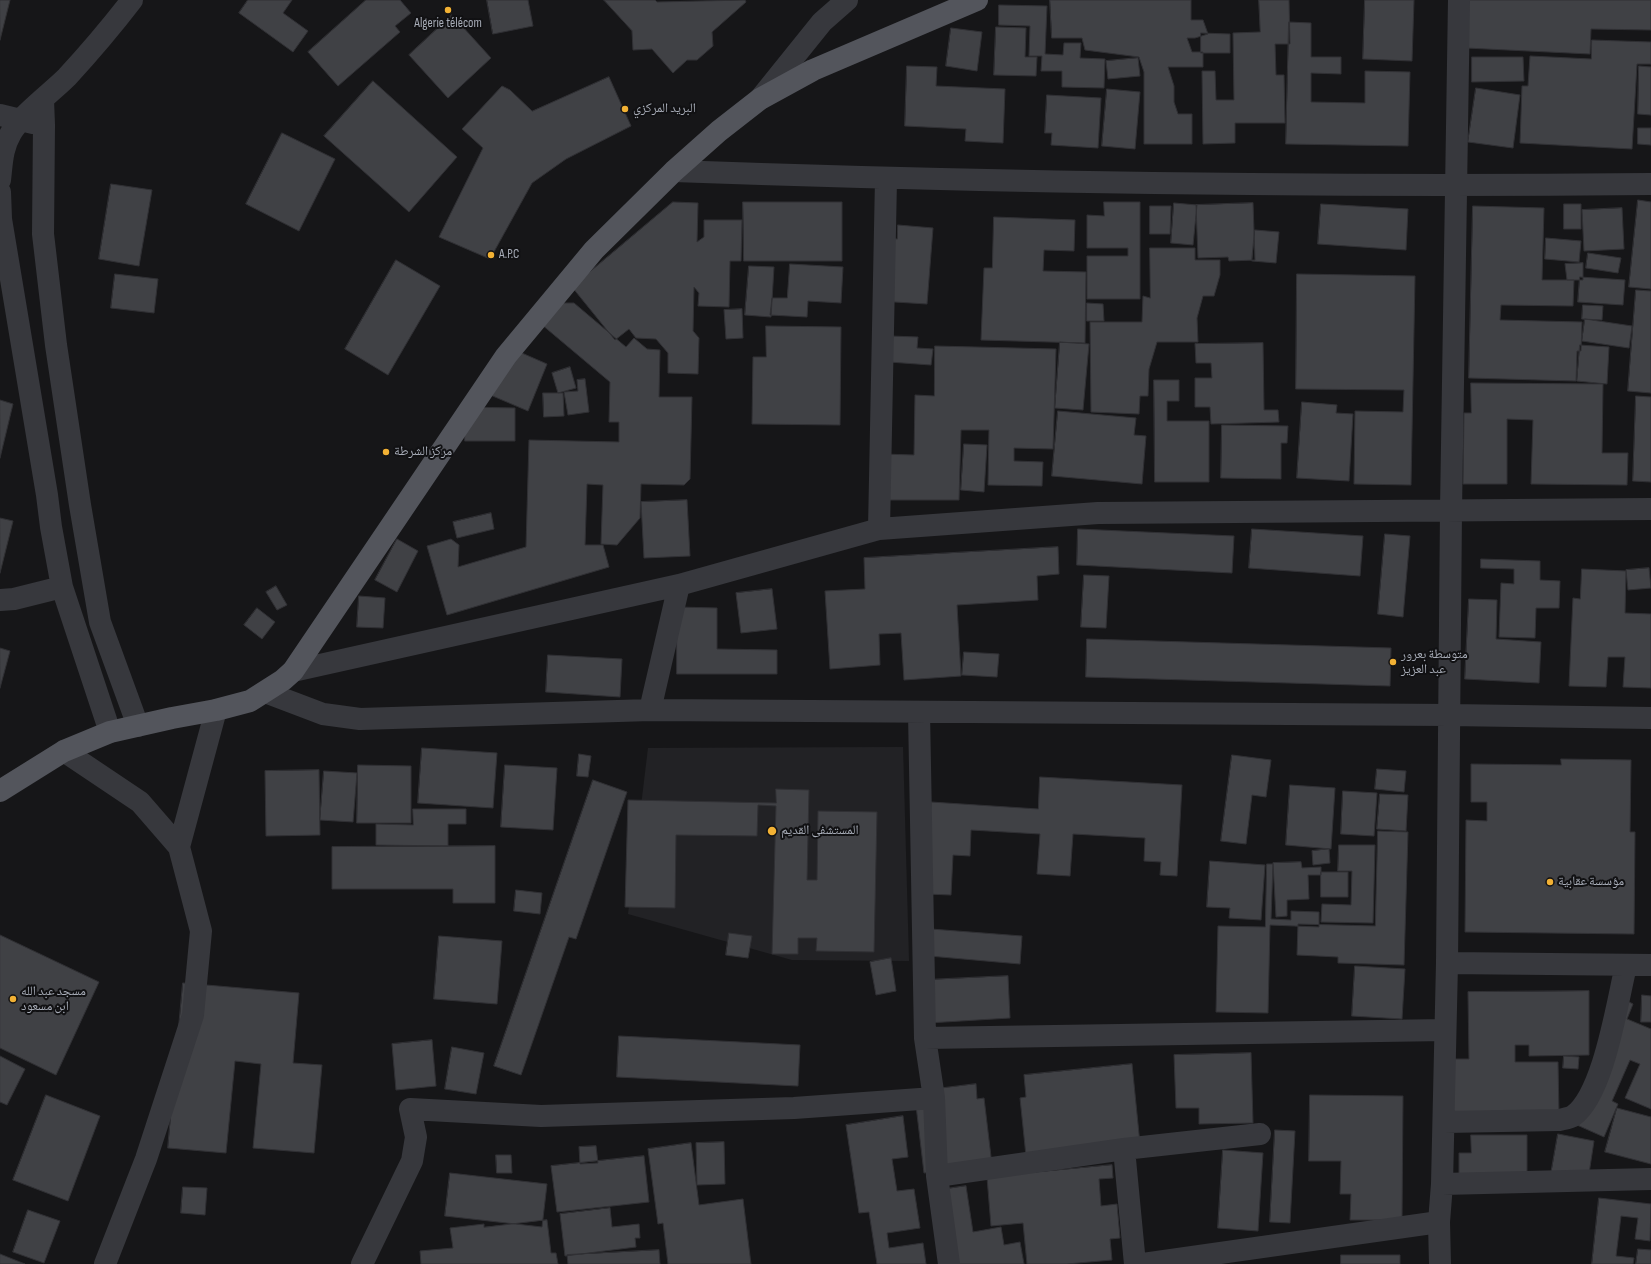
<!DOCTYPE html>
<meta charset="utf-8">
<style>
body{margin:0}
canvas{display:block;background:#161618}
</style>
<canvas width="1651" height="1264"></canvas>
<script>
const ctx = document.querySelector('canvas').getContext('2d');
ctx.lineJoin = 'round';
function fillPath(path, color) {
  ctx.fillStyle = color;
  ctx.fill(path, 'evenodd');
}
function stroke(path, color, width, dash) {
  ctx.strokeStyle = color;
  ctx.lineWidth = width;
  ctx.lineCap = dash ? 'butt' : 'round';
  ctx.setLineDash(dash || []);
  ctx.stroke(path);
}
function write(font, color, halo, rows, align = 'center') {
  ctx.font = font + ' "Sofia Sans Condensed","Noto Naskh Arabic",sans-serif';
  ctx.lineWidth = 4;
  ctx.setLineDash([]);
  ctx.textBaseline = 'middle';
  ctx.strokeStyle = halo;
  ctx.fillStyle = color;
  for (const [text, x, y, turn = 0] of rows) {
    ctx.save();
    ctx.translate(x, y);
    ctx.rotate((+turn || 0) * Math.PI / 180);
    ctx.textAlign = isNaN(turn) ? turn : align;
    if (halo) ctx.strokeText(text, 0, 0);
    ctx.fillText(text, 0, 0);
    ctx.restore();
  }
}
fillPath(new Path2D(`
 M903 747 909 961 792 960 628 914 648 748Z`), '#222225');
const building = new Path2D(`
 M0 0H10L0 40Z
 M248 0H292L283 13 308 31 293 52 239 13Z
 M366 0H400L411 13 395 26 400 32 338 86 308 52Z
 M487 0H528L533 26 493 34Z
 M604 0H655L657 2 745 0 746 2 712 32 713 46 697 60H687L673 73 652 49 633 50 632 31Z
 M1050 0H1191V20H1203L1208 34 1195 38H1187L1192 52H1203V67H1168L1174 86V102L1178 114H1192V144H1144V72L1139 57 1085 50 1082 38H1052Z
 M1259 0H1289L1290 44H1275L1276 75H1284L1285 123H1235V143L1203 144 1202 71H1215L1216 100H1234L1233 33 1260 32Z
 M1365 0H1414L1412 61 1363 59Z
 M1468 0H1651V30L1591 29 1590 54 1466 48Z
 M999 5 1047 6 1045 54 1063 55 1064 43H1081L1080 58 1105 59 1104 88 1062 87V71H1041L1042 56H1029L1030 26 999 25Z
 M452 15 491 58 448 98 409 55Z
 M1289 22 1311 23V57H1341V74L1311 73V102L1365 103V71L1410 72 1408 146 1286 144Z
 M996 27 1026 28 1025 57H1037L1036 76 994 75Z
 M951 28 982 32 977 71 946 66Z
 M1201 33 1230 34V53H1201Z
 M1592 40 1651 42V64H1637L1632 149 1520 143 1522 86H1528L1530 56 1591 59Z
 M1472 57H1523L1524 81 1472 82Z
 M1138 58 1140 76 1108 79 1106 61Z
 M907 66 937 67 936 86 1005 89 1003 143 965 141 966 129 905 126Z
 M1639 66 1651 67V115L1638 114Z
 M609 77 631 126 566 159 532 183 490 259 439 237 483 148 462 129 502 86 510 90 532 111Z
 M373 81 457 157 409 212 324 136Z
 M1476 88 1520 95 1513 148 1468 142Z
 M1107 89 1140 92 1135 149 1102 146Z
 M1047 95 1101 98 1098 148 1051 145 1052 133H1045Z
 M1638 128H1651V145L1638 144Z
 M282 133 335 159 299 231 246 204Z
 M111 184 152 190 139 266 99 259Z
 M1638 200 1651 202V289L1629 287Z
 M673 202 698 203 697 242 704 237V220H742L741 261H730L729 307 698 306 699 293 694 287 693 331 699 338 698 374 668 373V353L656 339 636 338 629 329 615 340 572 287Z
 M743 202H842V261H744Z
 M1104 202H1140V299H1087V256H1128V248H1087V215L1104 216Z
 M1174 203 1197 205 1193 245 1171 243Z
 M1253 203 1255 260 1229 261 1228 257 1198 258 1196 205Z
 M1321 204 1408 209 1406 250 1318 244Z
 M1564 204H1581V229H1564Z
 M1150 206H1171L1170 234H1150Z
 M1473 206 1544 208 1542 280H1574L1573 306 1501 305 1500 320 1582 322 1581 351H1577L1576 381 1469 378Z
 M1622 208 1624 249 1584 251 1582 210Z
 M994 217 1075 220 1074 251 1044 250 1043 271 1086 272 1085 343 981 340 984 268H992Z
 M898 225 933 228 927 304 879 301 883 238 897 239Z
 M1255 230 1279 232 1276 263 1252 261Z
 M1546 238 1581 241 1579 262 1545 259Z
 M1150 248H1195V260H1220V275L1214 296H1203L1197 318 1198 342H1157L1149 369 1148 396H1140L1139 414 1091 412 1090 322H1142L1143 296 1150 298Z
 M1588 253 1621 258 1618 273 1586 268Z
 M396 260 440 286 388 375 345 349Z
 M1583 263V280H1567L1565 264Z
 M790 264 843 267 841 303 808 301 807 317 770 315 772 298H787Z
 M749 266 774 267 771 317 745 315Z
 M115 274 158 279 154 313 111 308Z
 M1297 274 1415 276 1411 485 1354 484 1355 411 1403 412 1404 390 1296 389Z
 M1580 277 1625 280 1623 305 1578 302Z
 M1636 290 1651 291V393L1628 391Z
 M559 303H574L626 347 634 338 647 349 660 350 659 397H692L690 479 684 485 641 484 640 518 617 545 601 544 603 485 587 484 585 545H603L609 567 447 615 427 546 451 539 459 545 458 567 526 547 529 440 619 442V422H609L610 382 541 324Z
 M1087 303 1103 304 1104 321H1087Z
 M1583 305 1603 306 1602 320 1582 319Z
 M742 309 743 338 726 339 724 310Z
 M1585 319 1632 326 1629 348 1582 341Z
 M766 326 841 327 840 425 752 424 753 357H766Z
 M890 336 918 337 917 348 933 349 931 365 889 362Z
 M1060 342 1089 344 1083 410 1055 408Z
 M1263 343 1264 410H1278L1279 422 1211 424 1210 407H1195V378H1212L1211 363H1196L1195 344Z
 M1580 345 1609 347 1607 384 1577 381Z
 M935 346 1056 349 1053 449 1014 448V461L1043 462 1042 486 988 485 989 430H961L959 500H881L882 454 914 455 915 395 934 396Z
 M508 347 547 364 528 411 488 394Z
 M570 367 576 388 558 393 552 373Z
 M585 379 589 412 568 415 564 392 578 391 577 380Z
 M1154 380H1179V401H1167V421H1209V482H1155Z
 M1471 383 1603 384 1602 453H1628L1627 485 1531 484 1533 420 1507 419V484H1463L1464 413H1471Z
 M543 393H563L564 416 544 417Z
 M1636 396 1651 397V482L1633 481Z
 M0 400 13 404 0 458Z
 M1302 402 1337 405 1336 413 1353 414 1349 481 1297 478Z
 M465 407 515 408V441H465Z
 M1058 411 1136 418 1134 435 1146 436 1142 484 1052 476Z
 M1222 425 1288 426 1287 443H1281V479L1221 478Z
 M964 444 987 445 984 492 961 490Z
 M687 500 690 556 644 558 641 502Z
 M491 513 494 529 457 538 453 522Z
 M0 518 13 521 0 573Z
 M1078 529 1234 536 1232 573 1077 565Z
 M1252 529 1363 536 1360 576 1249 568Z
 M1385 534 1410 536 1403 617 1378 614Z
 M397 539 418 551 397 592 375 580Z
 M1058 547 1059 574 1037 576 1038 600 957 605 961 676 904 680 901 633 879 634 880 665 830 669 825 591 865 589 864 558Z
 M1481 559 1540 561V580L1560 581 1559 608H1536L1535 638 1499 637 1501 583 1514 584V569L1481 568Z
 M1649 568 1651 588 1628 590 1626 570Z
 M1582 569 1626 571 1625 613 1651 614V688L1623 687 1625 657H1608L1606 687 1569 686 1573 598 1580 599Z
 M1084 575 1109 576 1106 628 1081 627Z
 M276 586 287 605 277 610 266 592Z
 M772 589 777 629 741 633 736 593Z
 M359 596 385 598 383 628 357 627Z
 M1469 599 1497 600 1496 639 1541 642 1539 683 1465 679Z
 M677 607 717 608V649L777 650V674H677Z
 M257 608 275 622 262 639 244 625Z
 M1087 639 1391 648 1390 686 1086 677Z
 M0 648 10 651 0 688Z
 M964 652 999 654 997 677 962 675Z
 M548 655 622 659 620 697 546 692Z
 M422 748 497 753 493 808 418 803Z
 M579 754 591 756 588 777 577 776Z
 M1232 755 1271 760 1266 797 1252 795 1246 844 1221 841Z
 M1561 759 1631 760 1630 832H1635L1634 934 1465 932 1466 820 1487 821V802H1471V764L1561 765Z
 M358 765 411 766V823H357Z
 M505 765 557 768 553 830 501 827Z
 M1377 769 1406 771 1404 792 1375 789Z
 M319 770 320 835 266 836 265 771Z
 M324 771 357 773 353 822 320 820Z
 M1040 777 1182 785 1177 876 1160 875 1161 862 1144 861 1145 838 1073 834 1070 876 1037 874 1040 834 971 830 970 856 953 855 951 895 926 894 931 802 1038 809Z
 M593 780 627 792 576 939 569 937 521 1075 494 1066Z
 M1290 785 1335 788 1331 849 1286 845Z
 M776 789 809 790 807 880H817L818 811 877 812 874 952 816 951 817 938H798V954H772L776 806 758 805 757 836 676 835 675 908 625 907 628 800 776 803Z
 M1343 791 1377 793 1374 836 1341 834Z
 M1380 794 1408 795 1406 831 1377 829Z
 M413 809H466V824H448V846L376 845V824L413 825Z
 M1378 831 1408 832 1404 965 1338 963V957L1297 955 1298 924 1375 926Z
 M1339 845H1375L1373 923 1321 922 1322 904 1351 905 1352 871H1338Z
 M495 846V903H453V889H332V847Z
 M1329 849 1330 863 1313 865 1312 851Z
 M1210 861 1265 865 1261 920 1229 918 1230 908 1207 907Z
 M1301 862 1302 868 1321 867V875H1308L1309 899 1287 900V916L1276 917 1273 863Z
 M1267 864H1273L1271 919 1291 920V911L1319 912V927L1270 925 1268 1013 1216 1012 1218 926 1265 927Z
 M1321 872H1348V897H1321Z
 M516 890 542 893 540 914 514 911Z
 M931 929 1022 936 1020 964 929 956Z
 M729 933 752 936 748 958 726 955Z
 M0 935 99 982 56 1075 0 1048Z
 M439 936 502 941 497 1004 434 999Z
 M891 958 896 991 876 995 870 962Z
 M1355 966 1405 969 1402 1019 1352 1016Z
 M1008 976 1010 1018 928 1023 925 980Z
 M183 983 299 993 293 1063 322 1065 314 1153 253 1148 261 1064 235 1061 226 1153 168 1148Z
 M1589 991V1055L1529 1056V1045H1515V1062H1558L1559 1115 1442 1116V1059H1469L1468 992Z
 M1642 995 1651 996V1022H1641Z
 M1629 1002 1633 1004 1627 1019 1651 1029V1109L1625 1098 1640 1064 1630 1060 1612 1101 1618 1104 1604 1137 1577 1125Z
 M619 1036 800 1045 798 1086 617 1077Z
 M432 1040 436 1086 396 1090 392 1044Z
 M452 1047 484 1053 476 1094 445 1089Z
 M1251 1053 1253 1123 1199 1124V1108H1176L1174 1055Z
 M0 1056 25 1069 7 1105 0 1102Z
 M1564 1056 1579 1057 1578 1069 1563 1068Z
 M1132 1064 1140 1144 1026 1156 1020 1098 1026 1097 1024 1075Z
 M976 1084 977 1099 984 1098 992 1165 924 1173 915 1097 934 1089Z
 M46 1095 100 1116 68 1201 13 1180Z
 M1310 1095 1403 1096 1402 1220H1350L1351 1194H1340L1341 1161H1309Z
 M1617 1108 1651 1117V1164L1605 1152Z
 M903 1116 908 1157 892 1159 897 1191 914 1189 920 1228 887 1233 889 1248 923 1243 926 1264H877L869 1212 859 1213 846 1125Z
 M1275 1130 1295 1131 1290 1223 1270 1222Z
 M1558 1134 1594 1141 1588 1180 1551 1174Z
 M1471 1135H1527V1181H1459V1153H1471Z
 M724 1142 725 1184 697 1185 696 1143Z
 M691 1143 699 1205 743 1199 751 1264H668L663 1223 658 1224 648 1149Z
 M596 1146 598 1163 580 1164 579 1147Z
 M1223 1150 1263 1153 1258 1231 1218 1228Z
 M496 1155H511L512 1173H497Z
 M644 1156 649 1202 557 1212 551 1166Z
 M1112 1165 1113 1178 1099 1179 1101 1206 1117 1204 1120 1238 1110 1239 1112 1260 1067 1264H1027L1023 1223 991 1226 987 1177Z
 M450 1173 547 1184 542 1227 445 1216Z
 M966 1186 973 1232 1001 1227 1004 1245 1020 1242 1024 1264H951L939 1190Z
 M183 1187 207 1188 205 1215 181 1213Z
 M1599 1198 1651 1204 1650 1241 1635 1239 1638 1218 1621 1216 1616 1256 1634 1258 1633 1264H1592Z
 M610 1208 612 1227 639 1224 640 1238H635L636 1247 565 1256 560 1214Z
 M28 1210 60 1221 44 1263 13 1252Z
 M547 1220 551 1253H556L558 1264H421L420 1251 453 1248 450 1228 484 1224V1227Z
 M1638 1249 1651 1250V1264H1636Z
 M659 1250 660 1264H568L567 1255Z
 M0 1254 25 1264H0Z
 M1341 1255H1400V1264H1341Z`);
fillPath(building, '#404145');
stroke(building, '#303034', 1);
stroke(new Path2D(`
 M760 99 822 22 847 0
 M43 100 44 125 43 234 56 345 80 505 100 622 138 726
 M0 115 33 123
 M674 171C1000 183 1325 187 1651 184
 M0 180C2 163 2 148 11 133 22 114 51 93 67 77 90 52 112 26 132 0
 M0 192 1 219 47 495 51 527 62 587 14 599 0 600
 M879 529 886 179
 M62 587 110 732
 M293 671 679 585 879 529 1098 513 1651 509
 M265 692 323 714 360 719 650 710 1450 715 1651 718
 M650 710 679 585
 M919 712 925 1038 1445 1030
 M64 751 140 802 179 847 216 710
 M1447 963 1651 965
 M925 1038 934 1098 937 1176 949 1264
 M1444 1122 1559 1120C1563 1119 1570 1118 1573 1116 1604 1094 1617 1002 1626 966
 M1124 1149 1135 1264
 M937 1176 1124 1149 1260 1134
 M1442 1184 1651 1179
 M105 1264 146 1159 193 1015 201 931 179 847
 M362 1264 412 1161 416 1137 410 1109 541 1116 794 1108 934 1098
 M1143 1264 1439 1222
 M1440 1264 1439 1222 1442 1184 1447 963 1451 510 1459 0`), '#37383d', 22);
stroke(new Path2D(`
 M0 791 64 751 110 732 172 718 216 710 250 701 283 680 293 671 506 356 594 250 674 171 719 131 760 99 813 70 977 0`), '#53555c', 22);
for (const [x, y, r, color] of [
 [448,10,4,"#f2b134"],
 [625,109,4,"#f2b134"],
 [491,255,4,"#f2b134"],
 [386,452,4,"#f2b134"],
 [1393,662,4,"#f2b134"],
 [772,831,5,"#f2b134"],
 [1550,882,4,"#f2b134"],
 [13,999,4,"#f2b134"]
]) {
  const dot = new Path2D();
  dot.arc(x, y, r, 0, 2 * Math.PI);
  ctx.fillStyle = color;
  ctx.fill(dot);
  stroke(dot, '#111113', 1.5);
}
write('13px', '#a8adb8', '#111113', [
 ["Algerie télécom",448,24,"center"],
 ["البريد المركزي",633,109],
 ["A.P.C",499,255],
 ["مركز الشرطة",394,452],
 ["متوسطة بعرور",1401,655],
 ["عبد العزيز",1401,670],
 ["المستشفى القديم",781,831],
 ["مؤسسة عقابية",1558,882],
 ["مسجد عبد الله",21,992],
 ["ابن مسعود",21,1007]
], 'left');
</script>
